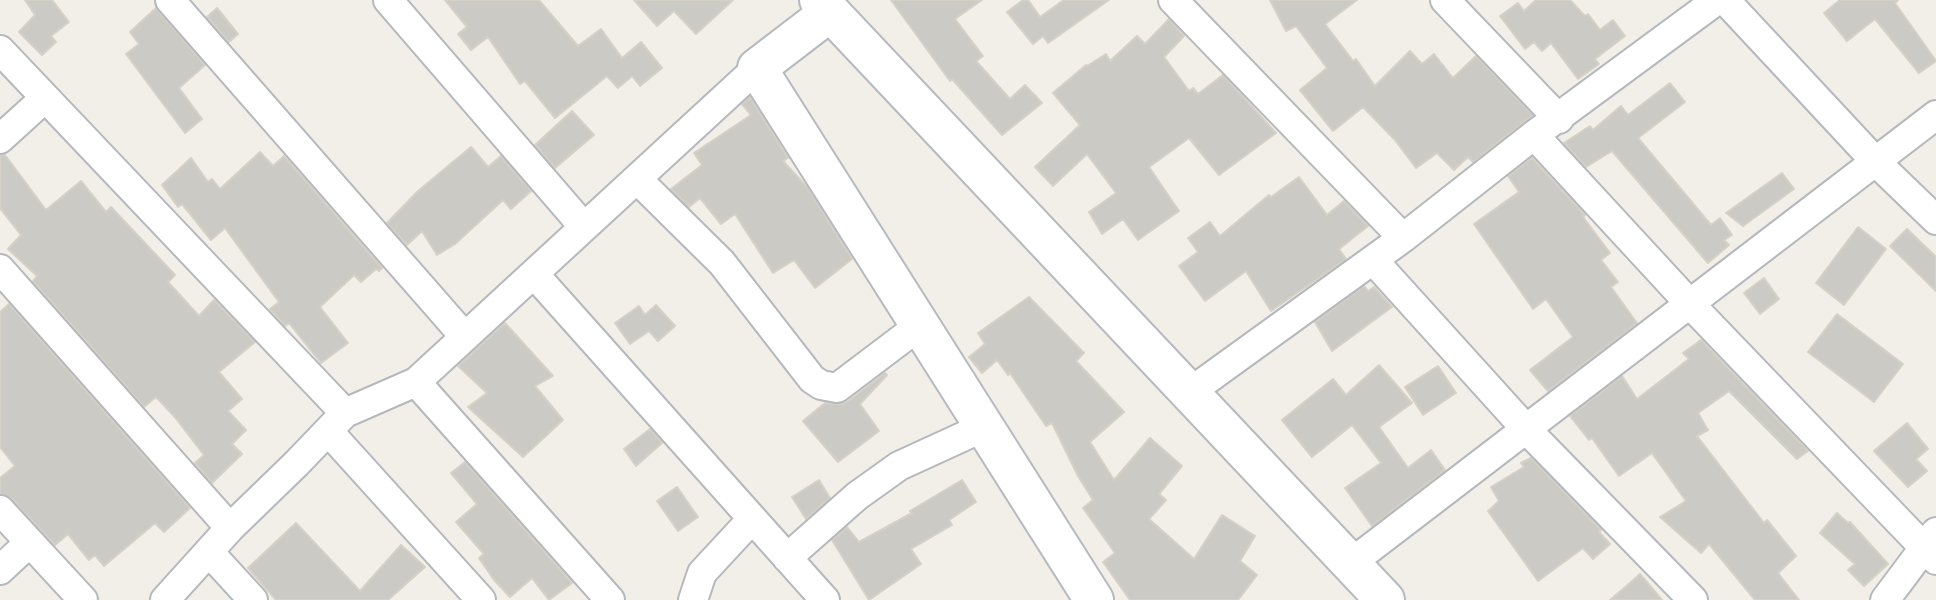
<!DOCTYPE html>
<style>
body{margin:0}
canvas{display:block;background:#f1efe8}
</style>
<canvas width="1936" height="600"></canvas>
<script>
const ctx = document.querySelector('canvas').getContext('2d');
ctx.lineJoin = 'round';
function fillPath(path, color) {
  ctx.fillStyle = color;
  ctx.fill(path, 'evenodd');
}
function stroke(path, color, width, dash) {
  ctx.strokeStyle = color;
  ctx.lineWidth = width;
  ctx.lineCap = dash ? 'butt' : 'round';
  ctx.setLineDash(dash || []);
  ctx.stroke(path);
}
const building = new Path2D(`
 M25 0H52L69 22 51 36 56 42 42 55 19 32 35 15Z
 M445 0H539L578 46 601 29 622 58 641 42 662 68 640 86 632 76 618 88 607 76 555 118 525 81 520 84 488 37 471 50 458 34 467 27Z
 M634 0H733L696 34 674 11 657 26Z
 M891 0H982L955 19 983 56 976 61 1010 99 1025 85 1042 103 1002 135 952 79 950 81Z
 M1023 0H1028L1040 17 1064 0H1109L1048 43 1043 36 1033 44 1007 12Z
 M1270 0H1357L1325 24 1353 61 1356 59 1375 86 1410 51 1422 64 1434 54 1453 78 1476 56 1533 115 1473 162 1468 157 1454 170 1437 153 1416 168 1395 140 1363 107 1333 131 1300 90 1327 68 1296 26 1286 31Z
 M1536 0H1570L1585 16 1588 14 1600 30 1613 20 1625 36 1595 59 1599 64 1578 79 1551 43 1542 51 1534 42 1525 49 1500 16 1518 3 1524 11Z
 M1840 0H1898L1895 3 1936 61 1919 73 1875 19 1847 41 1824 13Z
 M156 8 205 65 179 88 202 119 185 133 126 54 139 44 130 32Z
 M217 8 238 34 229 42 207 17Z
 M1169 19 1184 36 1164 57 1189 91 1193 88 1198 94 1223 75 1276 133 1219 175 1189 138 1149 167 1179 211 1138 240 1123 219 1102 234 1089 212 1116 193 1087 154 1053 186 1035 167 1080 125 1053 93 1086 65 1087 66 1106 54 1110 61 1137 36 1145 44Z
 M1670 83 1685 102 1638 138 1711 225 1720 218 1732 235 1724 240 1729 245 1708 263 1612 151 1586 167 1564 143 1590 126 1593 130 1621 106 1628 115Z
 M750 97 788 158 783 161 807 187 852 259 815 288 794 260 773 273 735 214 721 224 700 198 689 207 671 189 702 165 694 153 751 115 742 104Z
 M572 111 594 135 555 168 535 145Z
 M471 147 488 167 501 156 531 191 511 209 503 200 455 244 437 255 422 231 407 245 387 223 418 191Z
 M260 152 273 166 284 156 382 268 379 271 376 269 361 282 354 275 320 307 348 343 321 363 289 323 285 326 270 309 279 302 225 228 211 240 182 204 178 207 162 185 191 158 208 182 212 179 220 189Z
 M0 155H5L46 210 81 181 106 212 111 207 175 275 168 282 199 316 214 300 255 342 219 372 242 399 228 411 246 430 232 444 242 454 212 483 195 463 204 455 174 416 156 397 144 407 33 281 37 276 8 249 21 235 0 208Z
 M1532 158 1585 215 1583 217 1610 253 1601 260 1618 282 1611 287 1637 323 1548 391 1530 370 1573 337 1546 299 1533 309 1474 224 1519 192 1508 176Z
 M1782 173 1794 189 1743 226 1726 213Z
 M1299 177 1327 215 1344 201 1368 226 1339 249 1346 259 1271 311 1246 271 1205 301 1179 266 1198 252 1188 238 1210 222 1220 236 1269 195 1271 197Z
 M1858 227 1886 249 1844 305 1816 283Z
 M1907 229 1936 257V291L1890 246Z
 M1764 278 1779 299 1760 314 1744 293Z
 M1364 286 1368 291 1374 287 1392 307 1332 351 1315 322Z
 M1029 297 1084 353 1076 361 1124 412 1090 442 1114 480 1150 438 1182 466 1159 494 1166 500 1149 519 1194 559 1222 515 1255 536 1240 561 1257 575 1238 600H1130L1103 562 1115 553 1083 508 1093 500 1078 476 1052 423 1046 426 1010 373 1008 375 997 360 982 373 969 357 985 344 978 333Z
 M9 304 190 508 164 532 155 523 104 566 95 555 89 560 68 534 55 545 12 499 0 494V478L15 466 0 447V312Z
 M656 305 675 326 658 341 649 331 630 344 615 323 639 306 645 315Z
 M1837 314 1903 364 1874 402 1808 352Z
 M505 323 553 376 535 386 563 420 523 457 468 407 487 393 458 366Z
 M1701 340 1808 451 1797 459 1729 391 1698 413 1708 430 1697 436 1764 523 1767 520 1796 556 1778 573 1799 600H1755L1709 544 1701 553 1660 517 1686 501 1652 453 1619 476 1592 438 1589 440 1570 416 1622 376 1637 399 1689 359 1683 353Z
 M1379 365 1412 403 1379 427 1408 468 1431 450 1445 470 1372 526 1345 488 1381 463 1352 425 1312 457 1282 420 1333 379 1346 395Z
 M1438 366 1456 393 1423 415 1405 387Z
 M885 373 887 375 860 404 879 431 838 462 803 421 825 403 840 404 847 402Z
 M1907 423 1928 449 1916 459 1927 471 1908 487 1874 451Z
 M650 429 662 443 636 466 624 449Z
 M1531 458 1601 530 1599 532 1610 544 1593 559 1583 548 1538 581 1488 511 1499 501 1491 487 1524 467 1521 463Z
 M465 462 572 583 549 600 532 578 510 597 494 580 479 558 484 554 456 522 477 504 451 473Z
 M819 480 830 498 806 519 792 497Z
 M962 480 976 502 949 520 952 525 911 549 921 564 869 600 832 540 847 527 859 542 912 513 910 511Z
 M677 487 698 517 678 531 657 501Z
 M1837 513 1848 523 1850 522 1888 564 1864 586 1848 570 1855 564 1820 533Z
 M296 523 360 591 401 545 425 567 388 600H276L248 568Z
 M1640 574 1662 600H1610L1630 583Z`);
fillPath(building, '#cccac5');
stroke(building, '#d6d1c6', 2);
const street = new Path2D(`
 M170 0 465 337
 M388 0 584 227
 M1173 0 1403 238
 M1445 0 1559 119
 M1725 0 1876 162 1936 220
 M0 50 345 413
 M1534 135 1690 304 1936 560
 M0 139 45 98
 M637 179 722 263 812 379 821 385 837 388 919 326
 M1373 260 1526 429 1693 600
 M0 269 230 528
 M534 274 825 600
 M416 382 610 600
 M1190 392 1403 238 1534 135 1717 0
 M329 432 481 600
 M0 510 83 600
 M209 552 253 600
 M787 558 857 496 899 466 984 427
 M1351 563 1936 115
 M0 570 29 543
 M165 600 230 528 297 463 345 413 416 382 757 68
 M693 600 702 573 752 519
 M1885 600 1936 532`);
const secondary = new Path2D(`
 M819 0 1385 600
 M830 12 757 68 1094 600`);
stroke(street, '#b5b8bc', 32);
stroke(secondary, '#b6babf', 42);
stroke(street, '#fff', 28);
stroke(secondary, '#fff', 38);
</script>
